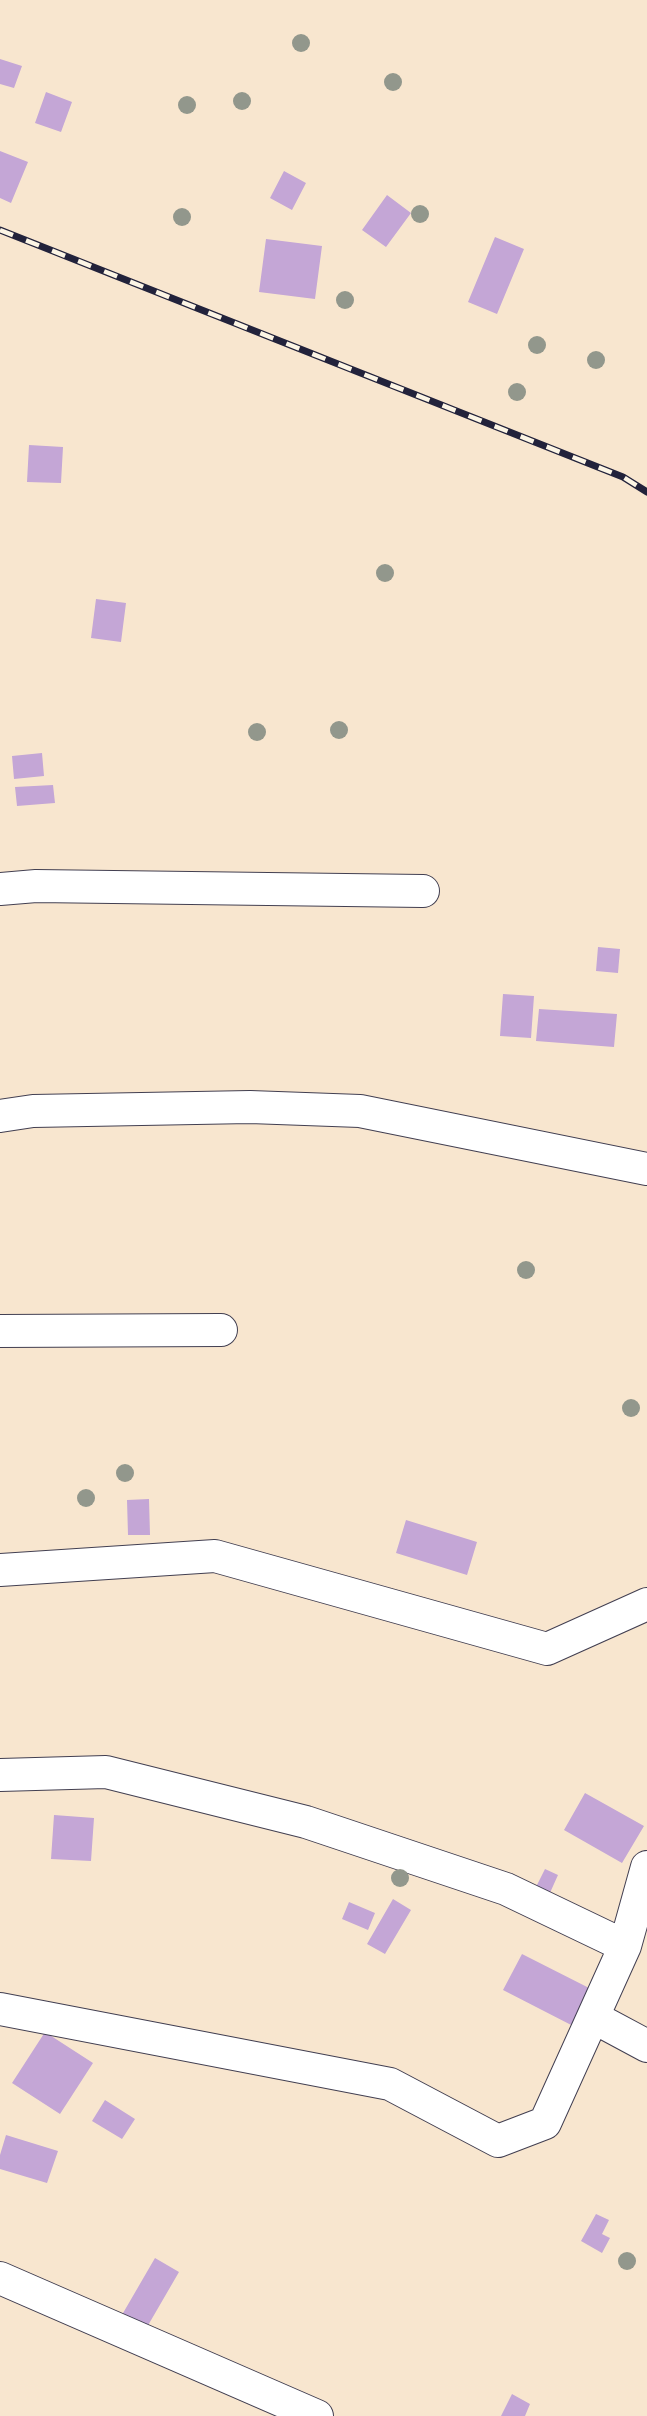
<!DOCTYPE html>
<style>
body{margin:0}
canvas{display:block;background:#f8e6cf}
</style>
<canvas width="647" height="2416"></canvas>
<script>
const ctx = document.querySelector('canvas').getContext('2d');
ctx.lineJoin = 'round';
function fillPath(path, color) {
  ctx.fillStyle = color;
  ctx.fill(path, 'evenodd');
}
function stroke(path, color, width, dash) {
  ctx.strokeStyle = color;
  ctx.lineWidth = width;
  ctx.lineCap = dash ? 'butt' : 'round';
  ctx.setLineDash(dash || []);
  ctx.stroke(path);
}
fillPath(new Path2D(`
 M0 59 22 66 14 88 0 84Z
 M46 92 72 102 61 132 35 123Z
 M0 151 28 162 11 203 0 198Z
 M284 171 306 183 292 210 270 198Z
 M387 195 411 213 386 247 362 230Z
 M495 237 524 249 497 314 468 302Z
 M266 239 322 246 315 299 259 292Z
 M29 445 63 447 61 483 27 482Z
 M96 599 126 603 121 642 91 638Z
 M42 753 44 776 14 779 12 756Z
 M53 785 55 803 17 806 15 787Z
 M598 947 620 949 618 973 596 971Z
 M503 994 534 996 531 1038 500 1036Z
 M539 1009 617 1014 614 1047 536 1041Z
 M149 1499 150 1535H128L127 1500Z
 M406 1520 477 1542 467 1575 396 1553Z
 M585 1793 644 1826 622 1863 564 1830Z
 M54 1815 94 1818 91 1861 51 1859Z
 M545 1869 558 1875 549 1895 535 1889Z
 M393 1899 411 1910 385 1954 367 1944Z
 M349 1902 375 1913 368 1930 342 1919Z
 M522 1954 595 1991 577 2028 503 1990Z
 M45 2032 93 2063 60 2114 12 2083Z
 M105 2100 135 2119 122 2139 92 2121Z
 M6 2135 58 2151 47 2183 0 2169V2155Z
 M596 2214 609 2220 602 2234 610 2238 602 2253 581 2241Z
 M155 2258 179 2272 143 2334 119 2320Z
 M512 2394 530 2404 525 2416H501Z`), '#c4a6d6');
const minor = new Path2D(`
 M0 889 36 886 423 891
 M0 1116 33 1111 250 1107 360 1111 647 1169
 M0 1331 221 1330
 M0 1570 215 1556 547 1649 647 1604
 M0 1775 106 1772 306 1822 506 1889 625 1946
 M0 2009 390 2084 498 2141 545 2123 625 1946 647 1867
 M593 2017 647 2046
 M0 2278 317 2416`);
stroke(minor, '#423f51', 34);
stroke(minor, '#fff', 32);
const rail = new Path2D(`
 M0 230 623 477 647 492`);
stroke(rail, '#22223b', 7);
stroke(rail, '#fcf5e5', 4.5, [14]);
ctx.fillStyle = '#92978c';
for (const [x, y] of [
 [301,43],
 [393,82],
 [242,101],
 [187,105],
 [420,214],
 [182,217],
 [345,300],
 [537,345],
 [596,360],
 [517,392],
 [385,573],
 [339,730],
 [257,732],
 [526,1270],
 [631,1408],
 [125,1473],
 [86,1498],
 [400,1878],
 [627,2261]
]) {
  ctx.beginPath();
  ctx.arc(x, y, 9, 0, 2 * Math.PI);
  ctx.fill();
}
</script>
